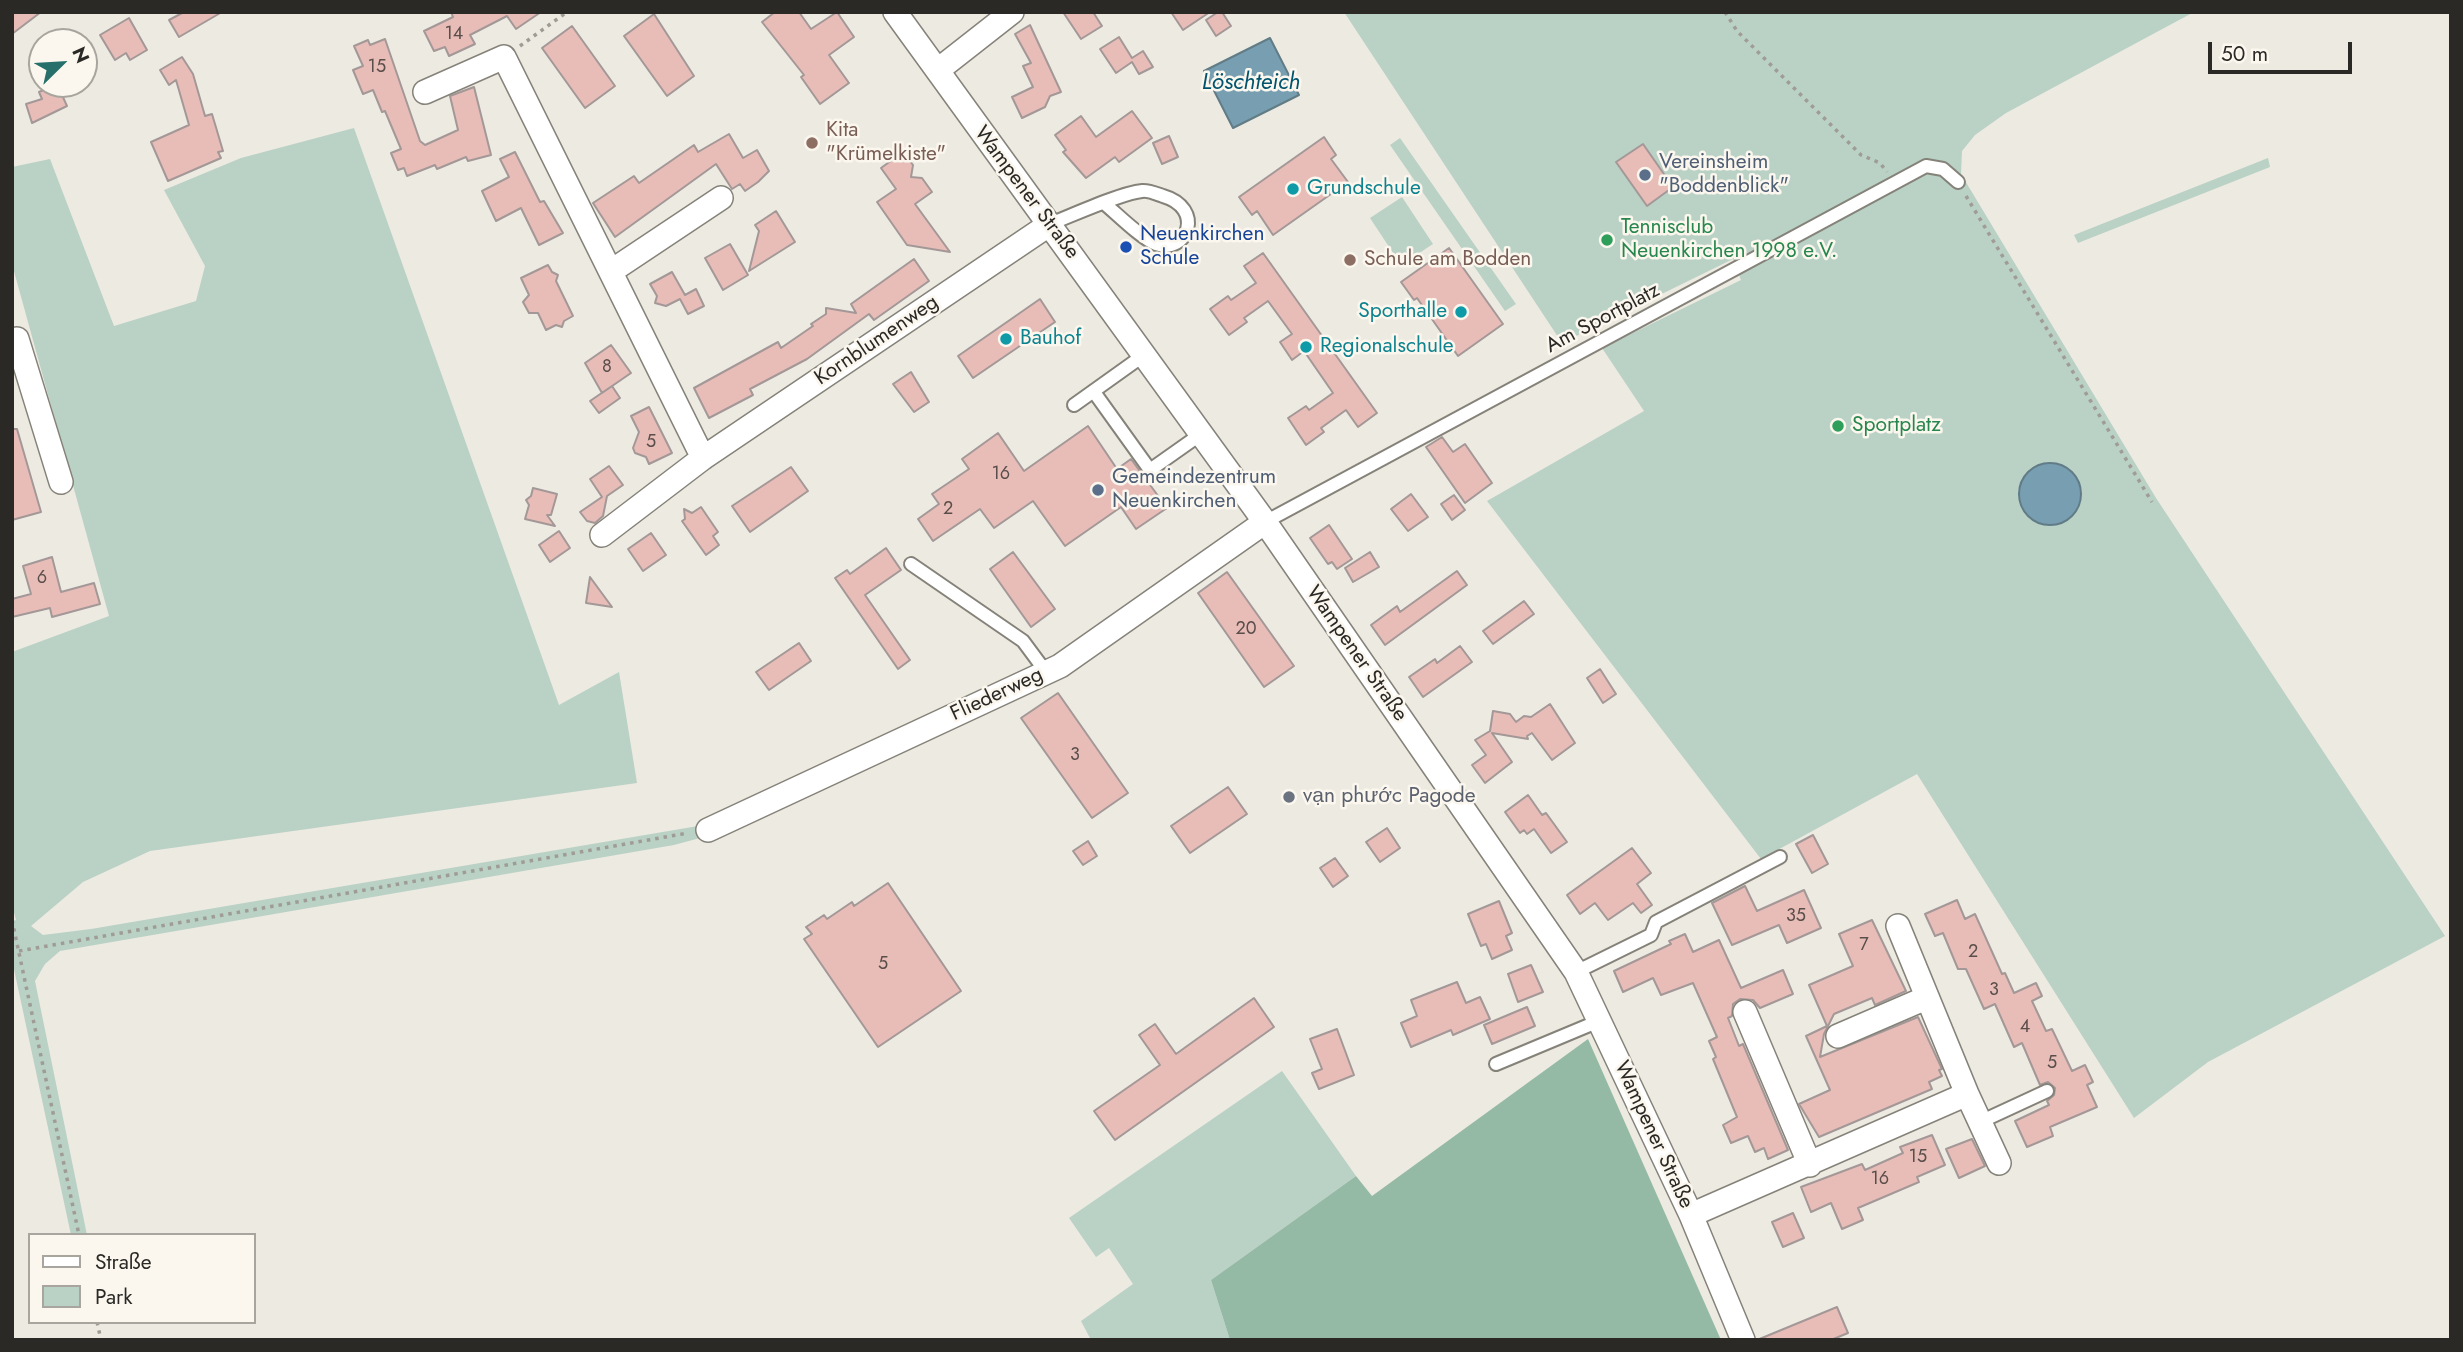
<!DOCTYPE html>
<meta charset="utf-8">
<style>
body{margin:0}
#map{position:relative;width:2463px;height:1352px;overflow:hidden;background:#edeae1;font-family:Jost,sans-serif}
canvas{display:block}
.frame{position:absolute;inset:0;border:14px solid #2a2926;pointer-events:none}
.legend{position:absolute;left:28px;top:1233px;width:228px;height:91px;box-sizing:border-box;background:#fbf7ee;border:2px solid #a7a59e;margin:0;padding:9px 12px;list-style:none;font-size:21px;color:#2a2926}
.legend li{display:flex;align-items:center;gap:14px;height:35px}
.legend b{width:35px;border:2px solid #a7a59e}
.north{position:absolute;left:28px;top:28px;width:70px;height:70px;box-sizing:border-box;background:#fbf7ee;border:2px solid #a7a59e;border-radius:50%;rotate:66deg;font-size:19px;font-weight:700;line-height:28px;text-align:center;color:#2a2926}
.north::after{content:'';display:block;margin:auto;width:24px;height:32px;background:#266f6a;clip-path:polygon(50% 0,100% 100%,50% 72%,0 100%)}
.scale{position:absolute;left:2208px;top:42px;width:144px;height:32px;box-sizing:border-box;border:4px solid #2a2926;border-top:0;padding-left:9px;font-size:21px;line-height:24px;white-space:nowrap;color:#2a2926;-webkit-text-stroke:5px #fbf7ee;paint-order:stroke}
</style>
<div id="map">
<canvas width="2463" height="1352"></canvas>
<div class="frame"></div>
<ul class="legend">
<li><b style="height:9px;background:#fff"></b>Straße</li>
<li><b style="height:19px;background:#bad1c5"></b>Park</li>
</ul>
<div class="north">N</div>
<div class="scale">50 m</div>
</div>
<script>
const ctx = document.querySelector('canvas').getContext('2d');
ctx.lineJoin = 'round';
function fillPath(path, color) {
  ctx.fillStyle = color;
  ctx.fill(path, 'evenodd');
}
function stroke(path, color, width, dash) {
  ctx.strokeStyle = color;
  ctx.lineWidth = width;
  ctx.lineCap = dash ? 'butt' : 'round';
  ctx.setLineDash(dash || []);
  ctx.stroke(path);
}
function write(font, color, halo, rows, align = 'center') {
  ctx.font = font + ' Jost,sans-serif';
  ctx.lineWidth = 5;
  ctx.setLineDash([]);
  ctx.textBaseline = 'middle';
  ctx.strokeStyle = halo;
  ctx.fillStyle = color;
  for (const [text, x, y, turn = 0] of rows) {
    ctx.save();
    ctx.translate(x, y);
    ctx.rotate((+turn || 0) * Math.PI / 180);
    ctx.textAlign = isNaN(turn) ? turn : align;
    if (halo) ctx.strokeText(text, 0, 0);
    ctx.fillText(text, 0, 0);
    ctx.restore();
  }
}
fillPath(new Path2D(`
 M1344 12H2194L2006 113 1975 135 1962 151 1961 174 2156 498 2445 936 2208 1062 2134 1118 1917 774 1761 859 1487 501 1644 411 1602 348 1741 280 1733 259 1562 343Z
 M354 128 559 705 619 672 637 783 150 851 83 882 31 926 43 935 91 929 704 825 711 835 674 845 60 951 45 964 35 981 87 1235H71L12 960V921L16 920 12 905V652L109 616 12 264V167L50 159 114 326 196 301 205 266 164 190 241 158Z
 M1400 138 1516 304 1505 311 1390 145Z
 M2268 158 2270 167 2078 243 2074 235Z
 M1402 197 1433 244 1401 265 1370 218Z
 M1282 1071 1356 1176 1211 1280 1230 1340H1091L1081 1321 1133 1284 1109 1248 1096 1257 1069 1218Z`), '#bad1c5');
fillPath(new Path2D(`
 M1588 1039 1721 1340H1230L1211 1280 1356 1176 1372 1196Z`), '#94baa5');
const water = new Path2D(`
 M1270 38 1299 95 1233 128 1204 71Z
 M2019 494a31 31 0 1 1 62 0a31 31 0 1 1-62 0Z`);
fillPath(water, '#789fb1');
stroke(water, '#617c87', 2);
const building = new Path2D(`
 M12 12H41L12 34Z
 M184 12H222L179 37 169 20Z
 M451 12H541L516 29 507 16 470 35 475 44 449 56 445 47 434 51 424 31 453 17Z
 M775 12H799L811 29 837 12 854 37 829 55 849 83 820 104 801 77 804 75 762 22Z
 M1063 12H1093L1102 26 1081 39Z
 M1171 12H1210L1183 30Z
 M1218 12H1222L1231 26 1216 36 1206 20Z
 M654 14 694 76 667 96 624 36Z
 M129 18 147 50 130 60 126 53 115 60 100 35Z
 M1030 25 1061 92 1050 96 1045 107 1022 118 1012 97 1033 87 1023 66 1031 63 1015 34Z
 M572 26 615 86 585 108 542 48Z
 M1119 37 1132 58 1143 51 1153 67 1139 74 1132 62 1116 73 1100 49Z
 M385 39 420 141 425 145 458 130 450 96 474 87 491 155 468 161 466 157 437 169 435 165 407 176 404 168 398 170 391 153 401 149 385 111 382 112 373 90 363 94 353 70 363 66 354 46 368 40 370 45Z
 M182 57 193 74 205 116 212 114 223 151 218 152 221 158 168 181 151 142 189 125 176 80 169 85 160 70Z
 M57 84 67 106 32 123 26 104 42 99 39 92Z
 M1132 111 1152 138 1119 162 1115 157 1086 178 1063 152 1066 150 1055 135 1081 116 1096 137Z
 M729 134 743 158 757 150 769 171 758 182 745 191 740 184 732 189 716 164 615 237 593 203 634 176 639 183 694 145 698 152Z
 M1169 136 1178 157 1162 164 1153 143Z
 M1324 137 1336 155 1331 159 1348 182 1273 235 1257 211 1252 215 1239 197Z
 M1643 144 1673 187 1647 206 1616 162Z
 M515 152 540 202 544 201 563 233 539 245 521 208 496 221 482 191 509 177 500 159Z
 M903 152 913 165 911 177 922 178 932 192 915 204 950 252 907 245 877 202 896 189 881 168Z
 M776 211 795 242 749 271 759 231 755 225Z
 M730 244 748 275 723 290 705 258Z
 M1449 248 1503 324 1458 356 1417 298 1414 300 1401 282Z
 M1263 253 1377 413 1358 427 1346 410 1321 428 1324 432 1306 445 1288 418 1306 406 1309 410 1333 393 1304 351 1292 360 1280 342 1292 334 1268 301 1244 318 1247 322 1229 335 1210 309 1228 296 1231 300 1256 283 1244 266Z
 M914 259 929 281 874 320 869 314 807 359 750 389 753 395 709 418 694 388 778 342 781 348 813 326 811 324 826 314V308L856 313 851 304Z
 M548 265 552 272 558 275 556 281 573 316 564 321 562 327 556 325 546 330 538 313H529L523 302 529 295 521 278Z
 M672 272 685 295 696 289 704 306 688 314 680 299 666 306 655 303 657 296 650 284Z
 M1040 299 1055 322 973 378 958 356Z
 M611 345 631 373 602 393 585 363Z
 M911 372 929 402 914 412 893 384Z
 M612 386 620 398 599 413 590 401Z
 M649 407 672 453 649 464 646 457 635 453 633 448 639 432 631 416Z
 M1088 426 1117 469 1131 459 1167 508 1136 529 1121 507 1065 546 1033 501 994 528 980 509 933 541 918 519 939 504 932 494 969 469 962 459 998 433 1024 471Z
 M12 429H17L41 512 12 520Z
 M1442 437 1453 452 1465 444 1492 483 1465 503 1426 447Z
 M609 466 623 485 607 496 603 516 595 523 587 521 580 512 602 497 590 479Z
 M791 467 808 491 750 532 732 506Z
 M533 488 557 494 551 515H547L555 526 525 519 529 505 526 500 531 496Z
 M1411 494 1428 517 1408 531 1391 509Z
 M1454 495 1465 510 1452 520 1441 504Z
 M701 507 718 532 713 536 719 545 706 555 682 521 685 519 684 509 692 513Z
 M1329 525 1352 559 1337 569 1332 562 1328 564 1310 538Z
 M559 531 570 548 550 562 539 545Z
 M651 533 666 555 643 571 628 549Z
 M886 548 901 570 865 595 910 660 898 669 835 578 847 570 850 574Z
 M1013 552 1055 609 1031 627 990 569Z
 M1370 552 1379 567 1353 582 1345 568Z
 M52 557 61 592 94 583 100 604 52 617 50 608 12 617V599L31 594 23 566Z
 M1457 571 1467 585 1385 645 1371 625 1397 606 1400 612Z
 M1227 572 1294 666 1264 687 1198 593Z
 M590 577 612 607 586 603Z
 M1524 601 1534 614 1493 644 1483 631Z
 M799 643 811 661 769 690 756 672Z
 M1460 646 1472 662 1423 697 1409 677 1435 659 1437 663Z
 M1600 669 1616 694 1603 703 1587 678Z
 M1058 693 1128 793 1092 818 1021 718Z
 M1550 704 1575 743 1552 760 1532 733 1527 736 1528 739 1492 733 1512 762 1485 783 1472 765 1486 755 1475 740 1490 731 1493 711 1510 714 1516 722 1524 716 1531 717Z
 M1228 787 1247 814 1190 853 1171 826Z
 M1528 795 1542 815 1546 813 1567 842 1551 853 1534 829 1527 834 1524 830 1520 833 1505 812Z
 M1387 828 1400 848 1380 862 1366 842Z
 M1813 835 1828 864 1812 873 1796 844Z
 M1088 841 1097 856 1083 865 1073 851Z
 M1632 848 1651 873 1637 884 1652 905 1641 913 1633 903 1608 920 1595 903 1580 914 1567 895Z
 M1335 858 1348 876 1333 887 1320 868Z
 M888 883 961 991 878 1047 804 939 812 934 806 927 824 915 827 919 852 902 854 906Z
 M1745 886 1757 911 1804 890 1821 928 1787 943 1779 925 1732 945 1712 903Z
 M1957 900 1965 919 1975 914 2002 974 2005 973 2014 993 2036 983 2042 996 2032 1001 2046 1031 2052 1029 2072 1071 2085 1065 2093 1082 2087 1085 2097 1107 2050 1127 2053 1136 2027 1147 2015 1121 2049 1105 2047 1101 2054 1095 2055 1088 2048 1082 2040 1085 2022 1043 2014 1047 1995 1004 1984 1009 1966 969H1958L1943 933 1935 936 1925 914Z
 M1499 901 1512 933 1506 936 1512 950 1492 959 1486 944 1481 946 1468 914Z
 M1872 920 1906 991 1875 1005 1872 998 1834 1014 1824 1034 1820 1057 1918 1017 1942 1069 1939 1070 1942 1076 1929 1082 1932 1089 1819 1137 1799 1104 1830 1090 1806 1036 1827 1026 1809 985 1853 966 1839 934Z
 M1685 934 1693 952 1719 940 1741 988 1783 970 1793 994 1760 1008 1753 1000 1740 999 1733 1004 1732 1016 1728 1018 1739 1046 1743 1044 1788 1150 1768 1159 1764 1148 1755 1152 1748 1136 1731 1143 1723 1125 1737 1117 1713 1059 1716 1057 1709 1041 1717 1037 1693 983 1661 995 1653 978 1623 992 1614 971 1671 944 1669 941Z
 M1531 965 1543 992 1518 1002 1508 974Z
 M1457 982 1466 1003 1480 997 1490 1019 1453 1035 1451 1030 1411 1047 1401 1023 1417 1016 1411 1000Z
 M1254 998 1274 1027 1115 1140 1094 1111 1160 1065 1139 1035 1155 1024 1176 1054Z
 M1527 1007 1535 1026 1492 1044 1484 1025Z
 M1337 1029 1354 1075 1319 1089 1312 1073 1322 1069 1310 1039Z
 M1932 1135 1945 1165 1917 1177 1919 1182 1858 1208 1863 1220 1842 1229 1831 1203 1811 1212 1801 1187 1862 1164 1865 1170 1903 1153 1900 1147Z
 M1972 1139 1985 1166 1959 1178 1946 1149Z
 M1793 1213 1804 1238 1783 1247 1772 1222Z
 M1837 1307 1848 1333 1831 1340H1757Z`);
fillPath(building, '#e8bdb8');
stroke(building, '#a39897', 2);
const service = new Path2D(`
 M1050 224C1073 215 1121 193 1142 191 1148 190 1157 194 1163 196 1205 208 1188 255 1156 244 1142 239 1117 214 1105 204
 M1094 392 1150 470 1201 434
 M1074 405 1144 355
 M1265 522 1926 166 1943 169 1958 182
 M911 564 1023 641 1046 672
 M1576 972 1651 935 1656 922 1780 857
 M1496 1064 1599 1021
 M1980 1122 2047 1091`);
const minor = new Path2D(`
 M895 12 1265 522 1576 972 1691 1215 1743 1340
 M938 70 1012 12
 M425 92 504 57 703 458
 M613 270 721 198
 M12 340 17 339 61 482
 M602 535 703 458 1050 224
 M708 830 1060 666 1265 522
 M1745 1012 1810 1165
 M1838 1036 1926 998
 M1967 1094 1999 1163
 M1691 1215 1967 1094 1898 926`);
stroke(service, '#858279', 16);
stroke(minor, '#858279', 26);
stroke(new Path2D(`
 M1725 12 1737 31 1861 155 1880 163 1887 172
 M520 46 567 12
 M1966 196 2152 502
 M12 920 79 1235
 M19 951 688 833
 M97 1322 101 1340`), '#9f9c96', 3.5, [3.5, 5]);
stroke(service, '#fff', 12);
stroke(minor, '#fff', 23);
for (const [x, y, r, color] of [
 [812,143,7,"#8d6e63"],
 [1645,175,7,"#5c6f8a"],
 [1293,189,7,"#0f9aa8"],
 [1607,240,7,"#2e9e5b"],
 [1126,247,7,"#1a4fb4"],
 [1350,260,7,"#8d6e63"],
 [1461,312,7,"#0f9aa8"],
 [1006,339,7,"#0f9aa8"],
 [1306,347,7,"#0f9aa8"],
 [1838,426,7,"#2e9e5b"],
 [1098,490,7,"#5c6f8a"],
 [1289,797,7,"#6b7280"]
]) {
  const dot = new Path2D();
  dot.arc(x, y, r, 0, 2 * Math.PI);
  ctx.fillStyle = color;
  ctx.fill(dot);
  stroke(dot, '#fbf7ee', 2.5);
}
write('18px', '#5a4e4a', null, [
 ["14",454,35],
 ["15",377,68],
 ["8",607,368],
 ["5",651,443],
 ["16",1001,475],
 ["2",948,510],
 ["6",42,579],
 ["20",1246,630],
 ["3",1075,756],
 ["35",1796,917],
 ["7",1864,946],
 ["2",1973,953],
 ["5",883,965],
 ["3",1994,991],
 ["4",2025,1028],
 ["5",2052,1064],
 ["15",1918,1158],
 ["16",1880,1180]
]);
write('21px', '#785e54', '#fbf7ee', [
 ["Kita",826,131],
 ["\"Krümelkiste\"",826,155],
 ["Schule am Bodden",1364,260]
], 'left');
write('21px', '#4e5e75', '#fbf7ee', [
 ["Vereinsheim",1659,163],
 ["\"Boddenblick\"",1659,187],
 ["Gemeindezentrum",1112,478],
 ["Neuenkirchen",1112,502]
], 'left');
write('21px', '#0d838f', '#fbf7ee', [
 ["Grundschule",1307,189],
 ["Sporthalle",1447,312,"right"],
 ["Bauhof",1020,339],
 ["Regionalschule",1320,347]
], 'left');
write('21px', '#2a2926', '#fbf7ee', [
 ["Wampener Straße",1026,193,53],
 ["Am Sportplatz",1603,319,-28],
 ["Kornblumenweg",877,341,-34],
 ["Wampener Straße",1356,654,55],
 ["Fliederweg",997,695,-25],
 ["Wampener Straße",1653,1135,65]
]);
write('21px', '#27864d', '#fbf7ee', [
 ["Tennisclub",1621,228],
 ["Neuenkirchen 1998 e.V.",1621,252],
 ["Sportplatz",1852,426]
], 'left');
write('21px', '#164399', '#fbf7ee', [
 ["Neuenkirchen",1140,235],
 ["Schule",1140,259]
], 'left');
write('21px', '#5b616d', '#fbf7ee', [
 ["vạn phước Pagode",1303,797]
], 'left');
write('italic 23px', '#02546e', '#fbf7ee', [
 ["Löschteich",1251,83]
]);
</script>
